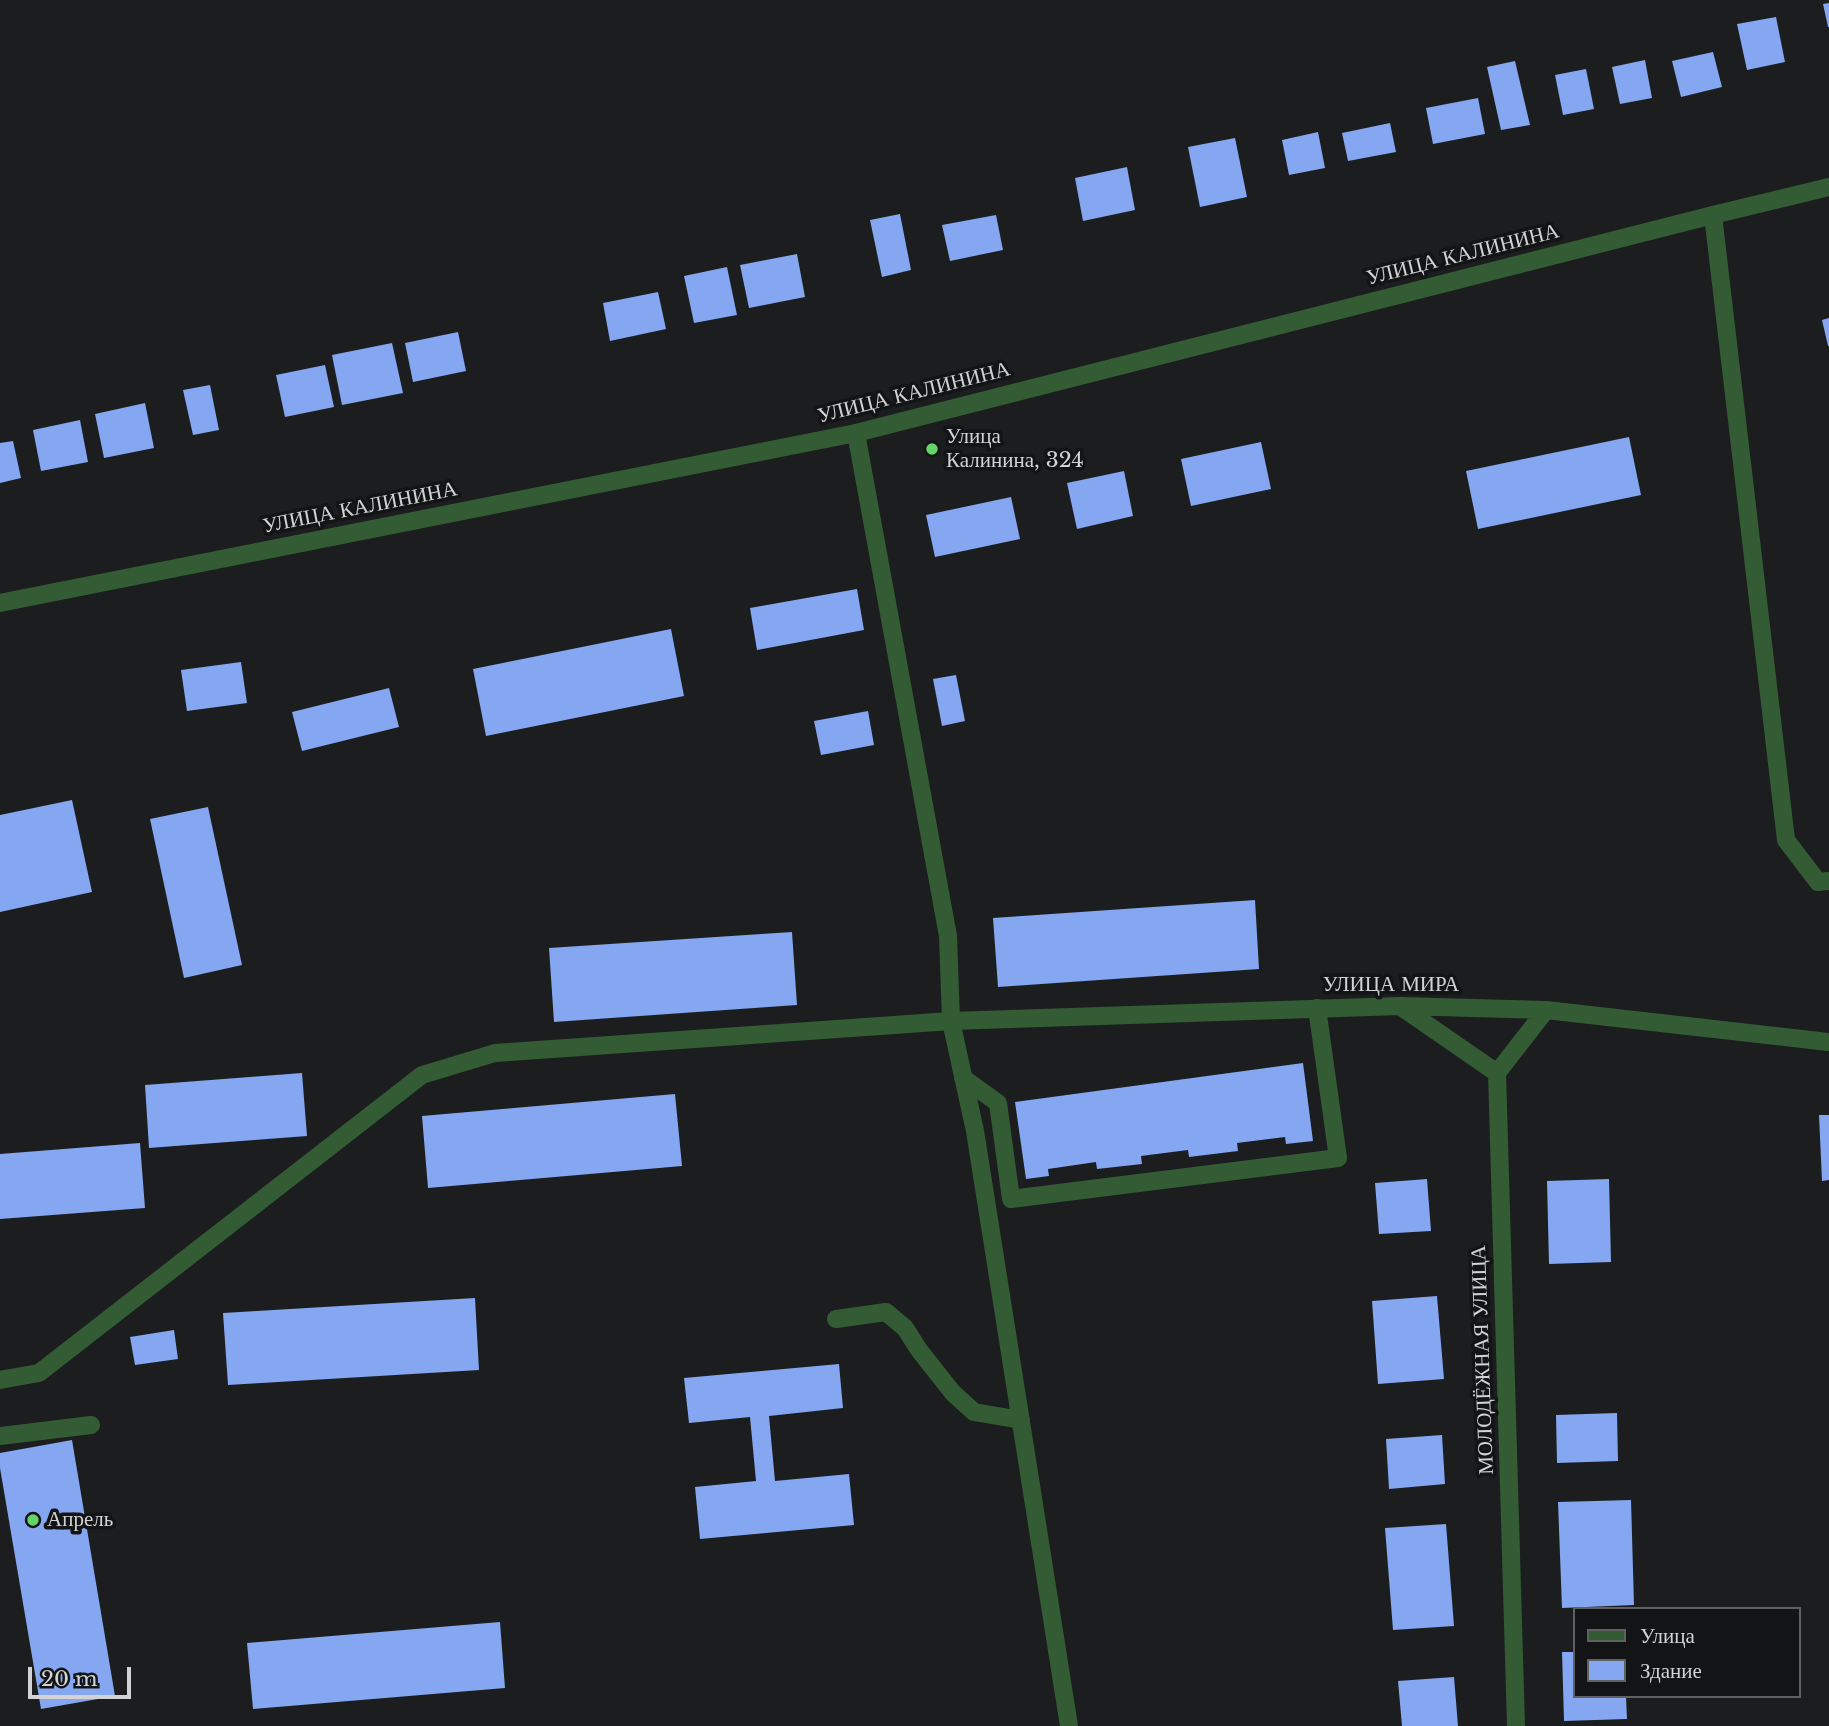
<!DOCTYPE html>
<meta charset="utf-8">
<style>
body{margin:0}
#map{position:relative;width:1829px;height:1726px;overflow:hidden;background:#1c1d1f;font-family:"Libre Baskerville",serif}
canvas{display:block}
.legend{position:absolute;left:1573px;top:1607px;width:228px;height:91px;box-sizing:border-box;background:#131416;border:2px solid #606062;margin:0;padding:9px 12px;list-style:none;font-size:21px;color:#d3d3d5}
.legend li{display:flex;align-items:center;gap:14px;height:35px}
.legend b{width:35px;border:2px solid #606062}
.scale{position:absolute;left:28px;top:1667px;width:103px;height:32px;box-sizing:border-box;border:4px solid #d3d3d5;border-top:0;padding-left:9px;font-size:21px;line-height:24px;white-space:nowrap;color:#d3d3d5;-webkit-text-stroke:5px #131416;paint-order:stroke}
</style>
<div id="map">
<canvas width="1829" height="1726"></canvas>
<ul class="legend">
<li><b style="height:9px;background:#345c34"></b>Улица</li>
<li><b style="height:19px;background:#85a6f0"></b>Здание</li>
</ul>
<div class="scale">20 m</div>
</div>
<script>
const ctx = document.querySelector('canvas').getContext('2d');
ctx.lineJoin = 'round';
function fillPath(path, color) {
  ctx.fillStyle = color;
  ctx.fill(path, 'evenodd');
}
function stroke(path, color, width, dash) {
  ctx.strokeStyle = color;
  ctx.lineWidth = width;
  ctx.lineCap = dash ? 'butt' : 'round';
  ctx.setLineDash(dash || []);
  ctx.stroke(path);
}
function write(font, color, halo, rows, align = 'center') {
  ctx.font = font + ' "Libre Baskerville",serif';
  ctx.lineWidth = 7;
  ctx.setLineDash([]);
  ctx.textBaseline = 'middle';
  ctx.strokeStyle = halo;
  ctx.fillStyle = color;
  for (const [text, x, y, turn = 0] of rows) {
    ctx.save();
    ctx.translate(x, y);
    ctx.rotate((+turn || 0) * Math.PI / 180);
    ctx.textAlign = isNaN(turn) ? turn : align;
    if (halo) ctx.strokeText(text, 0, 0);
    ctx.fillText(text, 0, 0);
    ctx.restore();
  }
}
fillPath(new Path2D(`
 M1829 3V27H1828L1823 4Z
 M1776 17 1785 62 1747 70 1737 24Z
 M1713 52 1722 87 1681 97 1672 61Z
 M1645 60 1652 98 1620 104 1612 67Z
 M1515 61 1530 125 1501 130 1487 67Z
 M1586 69 1594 109 1563 115 1555 75Z
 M1478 98 1485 134 1433 144 1426 108Z
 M1390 123 1396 152 1348 161 1342 133Z
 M1318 132 1325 168 1289 175 1282 140Z
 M1235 138 1247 197 1200 207 1188 147Z
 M1127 167 1135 210 1083 221 1075 178Z
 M900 214 911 270 882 277 870 220Z
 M996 215 1003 250 950 261 942 225Z
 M797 254 805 297 749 308 740 265Z
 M727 267 737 315 694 323 684 276Z
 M658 292 666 329 610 341 603 303Z
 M1829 318V346H1828L1822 320Z
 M458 332 466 371 413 382 405 343Z
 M392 343 403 393 342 405 332 355Z
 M325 365 334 407 285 417 276 375Z
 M210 385 219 430 193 435 183 390Z
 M145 403 154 448 104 458 95 414Z
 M80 420 88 462 41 471 33 430Z
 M1629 437 1641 495 1478 529 1466 471Z
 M13 441 21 478 0 483V443Z
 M1261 442 1271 489 1191 506 1181 459Z
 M1124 471 1133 516 1077 529 1067 483Z
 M1011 497 1020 539 935 557 926 515Z
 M857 589 864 630 757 650 750 608Z
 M671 629 684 696 486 736 473 669Z
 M241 662 247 703 187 711 181 670Z
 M956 675 965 721 942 726 933 679Z
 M389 688 399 727 302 751 292 712Z
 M868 711 874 745 821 755 814 721Z
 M72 800 92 892 0 912V815Z
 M208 807 242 965 184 978 150 819Z
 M1255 900 1259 969 998 987 993 918Z
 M792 932 797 1005 554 1022 549 948Z
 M1303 1063 1313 1141 1286 1144 1285 1137 1237 1143 1238 1151 1189 1157 1188 1150 1141 1156 1142 1164 1097 1169 1096 1162 1048 1169 1049 1176 1026 1179 1015 1102Z
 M302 1073 307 1136 149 1148 145 1085Z
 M675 1094 682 1166 428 1188 422 1116Z
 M1819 1115H1829V1180L1822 1181Z
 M140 1143 145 1208 0 1219V1154Z
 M1427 1179 1431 1231 1379 1234 1375 1183Z
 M1609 1179 1611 1262 1549 1264 1547 1181Z
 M1437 1296 1444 1379 1378 1384 1372 1301Z
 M475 1298 479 1370 228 1385 223 1313Z
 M174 1330 178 1359 135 1365 130 1337Z
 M839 1364 843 1408 769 1416 775 1481 849 1474 854 1525 700 1539 695 1487 756 1481 750 1417 689 1423 684 1378Z
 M1617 1413 1618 1461 1557 1463 1556 1415Z
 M1442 1435 1445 1484 1389 1489 1386 1439Z
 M72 1440 115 1696 41 1709 0 1468V1453Z
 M1631 1500 1634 1605 1562 1608 1558 1502Z
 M1446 1524 1454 1626 1393 1630 1385 1528Z
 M500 1622 505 1688 253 1709 247 1643Z
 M1562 1652H1575V1696H1626L1627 1719 1564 1721Z
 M1454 1677 1458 1726H1402L1398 1681Z`), '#85a6f0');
stroke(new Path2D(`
 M1713 215 1786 840 1818 882 1829 881
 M963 1078 998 1103 1011 1199 1338 1158 1317 1008
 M836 1319 886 1312 905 1328 919 1350 953 1393 974 1412 1021 1420
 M0 1380 39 1373 422 1075 495 1053 951 1021 975 1131 1069 1726
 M0 1436 91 1425`), '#345c34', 18);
stroke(new Path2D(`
 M856 433 948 936 951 1021 1400 1006 1546 1010 1829 1042
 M1400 1006 1497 1073
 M1516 1726 1497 1073 1546 1010`), '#345c34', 18);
stroke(new Path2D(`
 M0 603 856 433 1713 215 1829 187`), '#345c34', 18);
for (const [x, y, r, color] of [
 [932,449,7,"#64d468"],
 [33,1520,7,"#64d468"]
]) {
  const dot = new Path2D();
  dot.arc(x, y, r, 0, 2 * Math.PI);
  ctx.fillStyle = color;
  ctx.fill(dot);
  stroke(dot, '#131416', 2.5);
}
write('21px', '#d3d3d5', '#131416', [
 ["УЛИЦА КАЛИНИНА",1463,255,-14],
 ["УЛИЦА КАЛИНИНА",914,393,-14],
 ["УЛИЦА КАЛИНИНА",360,508,-11],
 ["УЛИЦА МИРА",1391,985],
 ["МОЛОДЁЖНАЯ УЛИЦА",1483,1360,-92]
]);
write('21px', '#d3d3d5', '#131416', [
 ["Улица",946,437],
 ["Калинина, 324",946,461],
 ["Апрель",47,1520]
], 'left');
</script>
